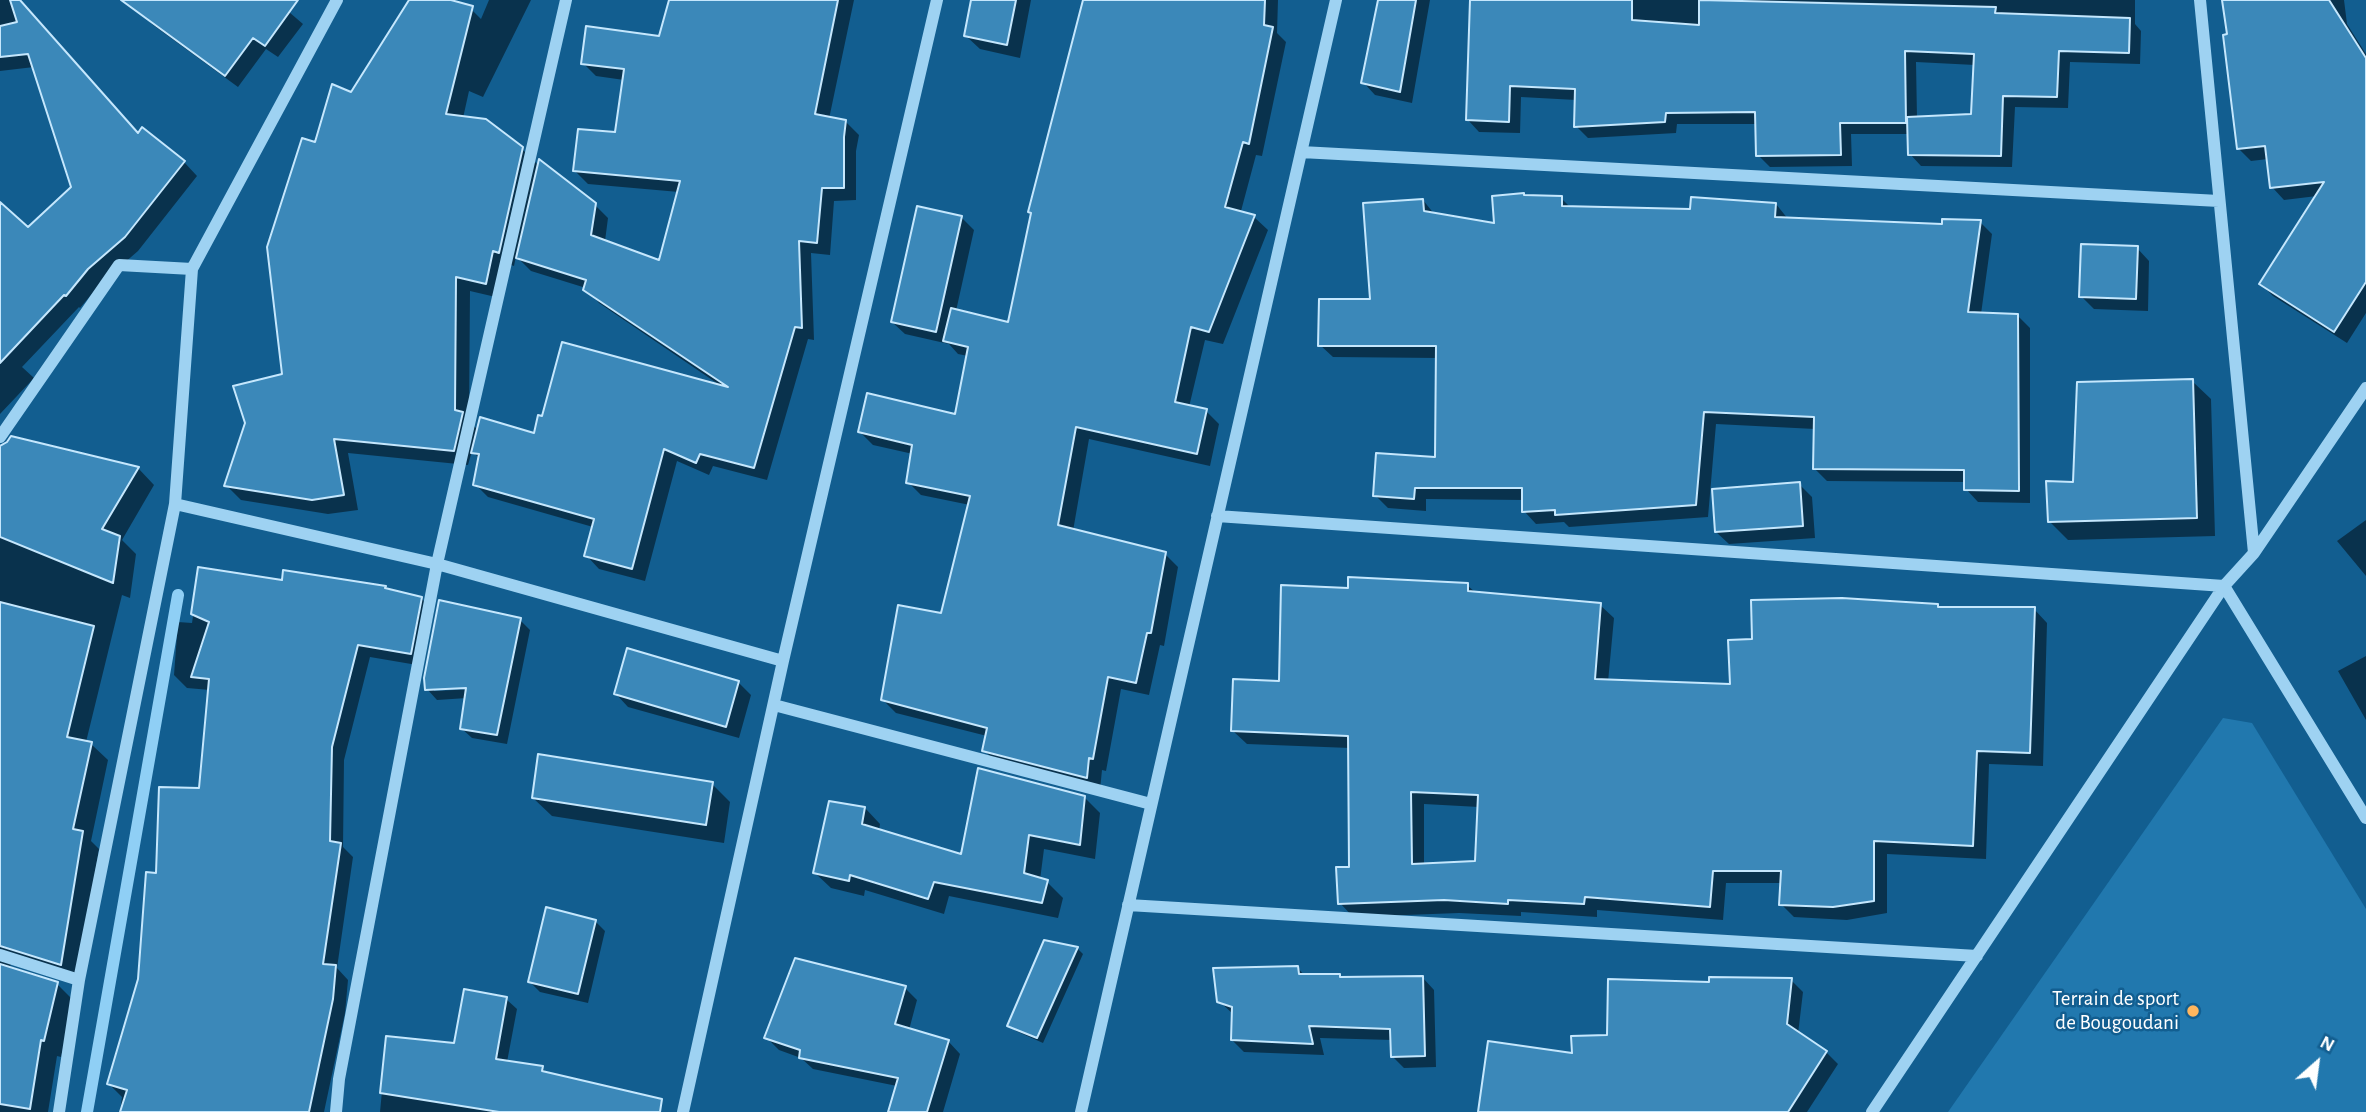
<!DOCTYPE html>
<style>
body{margin:0}
#map{position:relative;width:2366px;height:1112px;overflow:hidden;background:#125e90;font-family:"Alegreya Sans",sans-serif}
canvas{display:block}
.north{position:absolute;left:2282px;top:1028px;width:70px;height:70px;-webkit-text-stroke:5px #125e90;paint-order:stroke;rotate:28deg;font-size:19px;font-weight:700;line-height:28px;text-align:center;color:#fff}
.north::after{content:'';display:block;margin:auto;width:24px;height:32px;background:#fff;clip-path:polygon(50% 0,100% 100%,50% 72%,0 100%)}
</style>
<div id="map">
<canvas width="2366" height="1112"></canvas>
<div class="north">N</div>
</div>
<script>
const ctx = document.querySelector('canvas').getContext('2d');
ctx.lineJoin = 'round';
function fillPath(path, color) {
  ctx.fillStyle = color;
  ctx.fill(path, 'evenodd');
}
function stroke(path, color, width, dash) {
  ctx.strokeStyle = color;
  ctx.lineWidth = width;
  ctx.lineCap = dash ? 'butt' : 'round';
  ctx.setLineDash(dash || []);
  ctx.stroke(path);
}
function write(font, color, halo, rows, align = 'center') {
  ctx.font = font + ' "Alegreya Sans",sans-serif';
  ctx.lineWidth = 5;
  ctx.setLineDash([]);
  ctx.textBaseline = 'middle';
  ctx.strokeStyle = halo;
  ctx.fillStyle = color;
  for (const [text, x, y, turn = 0] of rows) {
    ctx.save();
    ctx.translate(x, y);
    ctx.rotate((+turn || 0) * Math.PI / 180);
    ctx.textAlign = isNaN(turn) ? turn : align;
    if (halo) ctx.strokeText(text, 0, 0);
    ctx.fillText(text, 0, 0);
    ctx.restore();
  }
}
fillPath(new Path2D(`
 M2223 718 2252 723 2366 909V1112H1948Z`), '#2178ae');
fillPath(new Path2D(`
 M0 0H19L139 134 184 162 197 176 138 251 101 283 80 308 79 307 22 367 34 378 0 414V205L28 230 73 187 34 67 0 71Z
 M150 0H275L303 24 278 57 266 49 238 87 153 25 141 13Z
 M411 0H440L471 9 481 19 489 0H531L483 97 469 91 463 118 522 149 539 166 594 204 608 218 605 241 661 262 679 192 588 184 575 171 617 134 624 80 596 76 583 63 661 38 671 0H854L829 119 845 121 859 135 856 151V200L834 201 830 255 811 253 814 340 808 339 767 480 713 466 709 475 677 461 645 581 599 569 586 555 593 527 488 497 475 484 480 459 472 451 468 465 348 453 358 510 328 514 241 500 226 485 283 376 316 144 352 95ZM516 256 531 271 586 288 599 303 724 388 535 435 478 430 469 421 470 291 500 298 508 264 514 266Z
 M974 0H1031L1020 58 980 49 966 36Z
 M1085 0H1278L1277 33 1286 42 1262 156 1256 155 1241 211 1254 217 1268 230 1223 344 1205 340 1189 407 1206 411 1219 424 1210 466 1089 439 1073 531 1165 554 1178 567 1164 646 1160 645 1149 695 1121 689 1106 771 1102 770 1100 790 997 763 984 750 987 736 896 713 882 699 942 615 970 505 921 495 908 482 913 454 873 445 860 432 957 416 968 356 958 354 949 344 905 334 892 322 961 217 974 230 956 311 1010 324Z
 M1380 0H1430L1412 103 1375 95 1363 82Z
 M1472 0H2135V24L2141 31 2140 64 2070 62 2068 108 2015 107 2012 167 1921 166 1910 154 1909 134H1851L1852 166 1770 167 1758 155 1757 124H1677L1676 133 1588 138 1576 126V100L1521 97 1520 133 1479 132 1468 120ZM1916 62 1975 65 1972 116 1917 118Z
 M2224 0H2344L2347 24 2366 54V313L2347 343 2273 296 2261 284 2317 196 2284 200 2272 187 2268 159 2251 161 2239 149Z
 M1526 197 1561 198 1571 208 1691 210 1776 204 1788 219 1943 226 1980 222 1992 234 1981 314 2017 315 2030 328V503L1978 502 1966 489V482L1827 481 1815 469V429L1716 424 1708 517 1569 527 1564 522 1536 524 1524 511V500L1426 499V511L1388 508 1375 495 1437 459 1438 358 1333 357 1320 345 1372 301 1423 200 1435 215 1496 225Z
 M2137 248 2149 261 2148 311 2094 309 2081 296Z
 M2192 381 2211 399 2215 536 2068 540 2049 521 2075 483Z
 M138 468 154 485 122 540 136 554 130 598 122 595 86 742 91 744 108 760 91 841 99 849 77 981 11 964 9 969 57 984 74 1001 61 1057 57 1056 48 1112H0V497Z
 M1799 484 1812 497 1815 538 1729 544 1716 532Z
 M2366 520V576L2337 541Z
 M200 569 421 598 434 611 423 666 370 657 344 760 343 847 353 857 337 968 348 980 345 1013 324 1112H120L122 1097 109 1084 140 980 158 875 200 790 210 690 187 688 174 675 178 622 192 623Z
 M1467 585 1476 593 1600 605 1614 618 1608 682 1731 686 1754 641 1938 605 1941 609H2034L2047 623 2043 766 1989 764 1986 859 1887 854V913L1847 920 1794 917 1781 904 1782 883H1726L1723 920 1597 910V917L1521 912V916L1459 913 1353 917 1340 903 1350 868V748L1247 744 1233 731 1281 682 1349 589ZM1424 804 1479 807 1477 863 1424 865Z
 M520 620 530 630 507 744 472 738 461 728 467 698 437 700 427 689ZM475 686V689L434 691V688Z
 M2366 656V720L2338 671Z
 M738 682 751 695 739 738 628 707 616 694Z
 M712 784 730 802 724 843 552 816 533 798Z
 M1084 797 1100 813 1095 859 1044 849 1040 880 1047 882 1063 898 1058 918 949 896 944 914 865 890 864 896 831 888 815 873 865 808 880 824 879 831 962 856Z
 M595 921 605 931 588 1003 540 992 530 982Z
 M1077 948 1083 954 1043 1043 1016 1031 1010 1025Z
 M1298 968 1305 976H1340L1343 979 1423 978 1434 990 1436 1067 1404 1068 1392 1056V1040L1320 1038 1324 1055 1244 1052 1232 1040 1233 1014 1219 1001Z
 M1791 980 1803 992 1798 1034 1826 1052 1838 1064 1807 1112H1480L1574 1055 1711 983Z
 M905 988 917 1000 909 1030 948 1041 960 1054 943 1112H890L897 1086 813 1069 801 1058 779 1050 766 1037Z
 M506 999 517 1009 507 1062 542 1068 548 1074 646 1112H380L387 1038 455 1045Z`), '#0007');
stroke(new Path2D(`
 M87 1112 178 595`), '#8fcff5', 12);
const building = new Path2D(`
 M10 0H20L138 133 142 127 185 161 125 237 88 269 66 296 64 295 0 363V202L28 227 71 187 28 54 0 57V26L17 22Z
 M121 0H298L265 46 253 38 225 76Z
 M409 0H451L473 6 446 114 486 119 523 147 499 253 493 251 486 284 456 277 455 410 463 412 454 451 334 439 344 495 312 500 224 486 245 423 233 386 282 374 267 247 302 138 315 142 332 84 351 92Z
 M669 0H838L815 114 846 120 844 137V188H822L817 243 799 241 802 328 795 327 754 468 700 454 696 463 664 449 632 569 584 556 594 519 473 485 479 454 471 453 480 417 534 433 538 415 542 416 562 342 728 387 583 290 586 280 516 258 539 159 596 203 591 235 659 260 680 181 573 171 578 129 615 132 624 69 581 64 586 26 659 36Z
 M971 0H1016L1007 45 964 36Z
 M1083 0H1265L1264 25 1273 27 1249 144 1243 142 1225 207 1255 215 1209 332 1191 327 1175 402 1207 409 1197 454 1076 427 1058 525 1166 552 1151 633H1147L1136 683 1108 677 1093 759 1089 758 1087 778 982 751 987 728 881 700 898 605 941 613 970 496 906 483 912 445 858 432 867 393 955 414 968 347 943 341 951 308 1008 322 1031 213 1028 212Z
 M1378 0H1416L1400 92 1361 83Z
 M1470 0H1632V20L1699 25V0L1996 7 1995 13 2130 18 2129 53 2059 51 2057 97 2003 96 2001 156 1908 155 1907 117 1971 114 1974 54 1905 51 1906 123H1840L1841 155 1756 156 1755 112 1666 113 1665 122 1574 127 1575 89 1510 86 1509 122 1466 120Z
 M2222 0H2329L2366 58V282L2334 332 2259 284 2324 182 2270 188 2265 146 2237 149 2223 35 2227 34Z
 M1524 193V195L1562 196V206L1690 209 1691 197 1776 203 1775 217 1942 224V219L1981 220 1968 312 2018 314 2019 491 1964 490V470L1813 469 1814 417 1704 412 1696 505 1555 515V510L1522 512V488H1415L1414 499 1373 496 1376 453 1435 457 1436 346H1318L1319 299H1370L1363 203 1423 199 1424 211 1494 223 1492 196Z
 M917 206 962 216 936 332 891 322Z
 M2081 244 2138 246 2136 299 2079 297Z
 M2193 379 2197 518 2048 522 2046 481 2073 482 2077 382Z
 M11 436 139 467 102 529 120 536 113 583 0 537V446L7 442Z
 M1800 482 1803 526 1715 532 1712 489Z
 M198 567 282 580 283 570 386 586 385 588 422 597 411 654 358 645 332 747 330 841 341 843 323 964 336 965 333 999 309 1112H120L127 1090 107 1084 138 979 146 872 156 873 159 787 199 788 209 679 191 677 209 622 191 614Z
 M1348 577 1468 583V591L1601 603 1595 679 1730 684 1728 640 1752 639 1751 600 1842 598 1938 604V607H2035L2030 753 1977 751 1973 846 1874 841V901L1833 907 1779 905 1781 871H1713L1710 907 1585 897 1584 904 1508 900V904L1444 900 1338 904 1336 867H1349L1348 736 1231 731 1233 679 1279 681 1281 585 1348 588ZM1411 792 1478 795 1475 861 1412 864Z
 M439 600 521 618 497 735 460 729 466 688 425 690 424 678Z
 M0 602 94 626 67 737 92 742 73 829 83 831 61 965 0 946Z
 M627 648 739 681 726 727 614 694Z
 M538 754 713 782 706 825 532 798Z
 M978 768 1085 796 1080 845 1029 835 1024 873 1048 880 1042 903 934 882 928 899 850 875 849 881 813 873 829 801 865 807 862 824 961 854Z
 M546 907 596 920 578 994 528 982Z
 M1044 940 1078 947 1037 1038 1007 1026Z
 M795 958 906 986 895 1024 949 1040 927 1112H888L898 1078 799 1058 800 1050 764 1038Z
 M0 964 58 982 44 1041 41 1040 30 1109 0 1104Z
 M1298 966 1299 974H1340V977L1423 976 1425 1056 1391 1057 1390 1029 1309 1026 1313 1044 1231 1040 1232 1007 1217 1002 1213 968Z
 M1709 977 1792 978 1787 1024 1827 1051 1788 1112H1478L1488 1041 1572 1053 1571 1036 1607 1035 1608 979 1709 982Z
 M464 989 507 997 496 1059 543 1066 542 1071 662 1099 660 1112H499L380 1093 386 1036 454 1043Z`);
fillPath(building, '#3b88b9');
stroke(building, '#c5e7fd', 2);
stroke(new Path2D(`
 M2200 0 2254 553
 M1301 152 2219 201
 M0 437 119 265 192 269
 M175 504 437 564 783 661
 M1217 516 2224 586 2366 818
 M774 705 1151 804
 M1128 905 1977 956
 M0 955 79 980
 M59 1112 79 980 175 504 192 269 337 0
 M336 1112 339 1079 437 564 566 0
 M683 1112 783 661 937 0
 M1081 1112 1336 0
 M1872 1112 2224 586 2254 553 2366 388`), '#9ed2f2', 12);
for (const [x, y, r, color] of [
 [2193,1011,7,"#ffb65e"]
]) {
  const dot = new Path2D();
  dot.arc(x, y, r, 0, 2 * Math.PI);
  ctx.fillStyle = color;
  ctx.fill(dot);
  stroke(dot, '#125e90', 2.5);
}
write('21px', '#fff', '#125e90', [
 ["Terrain de sport",2179,999],
 ["de Bougoudani",2179,1023]
], 'right');
</script>
